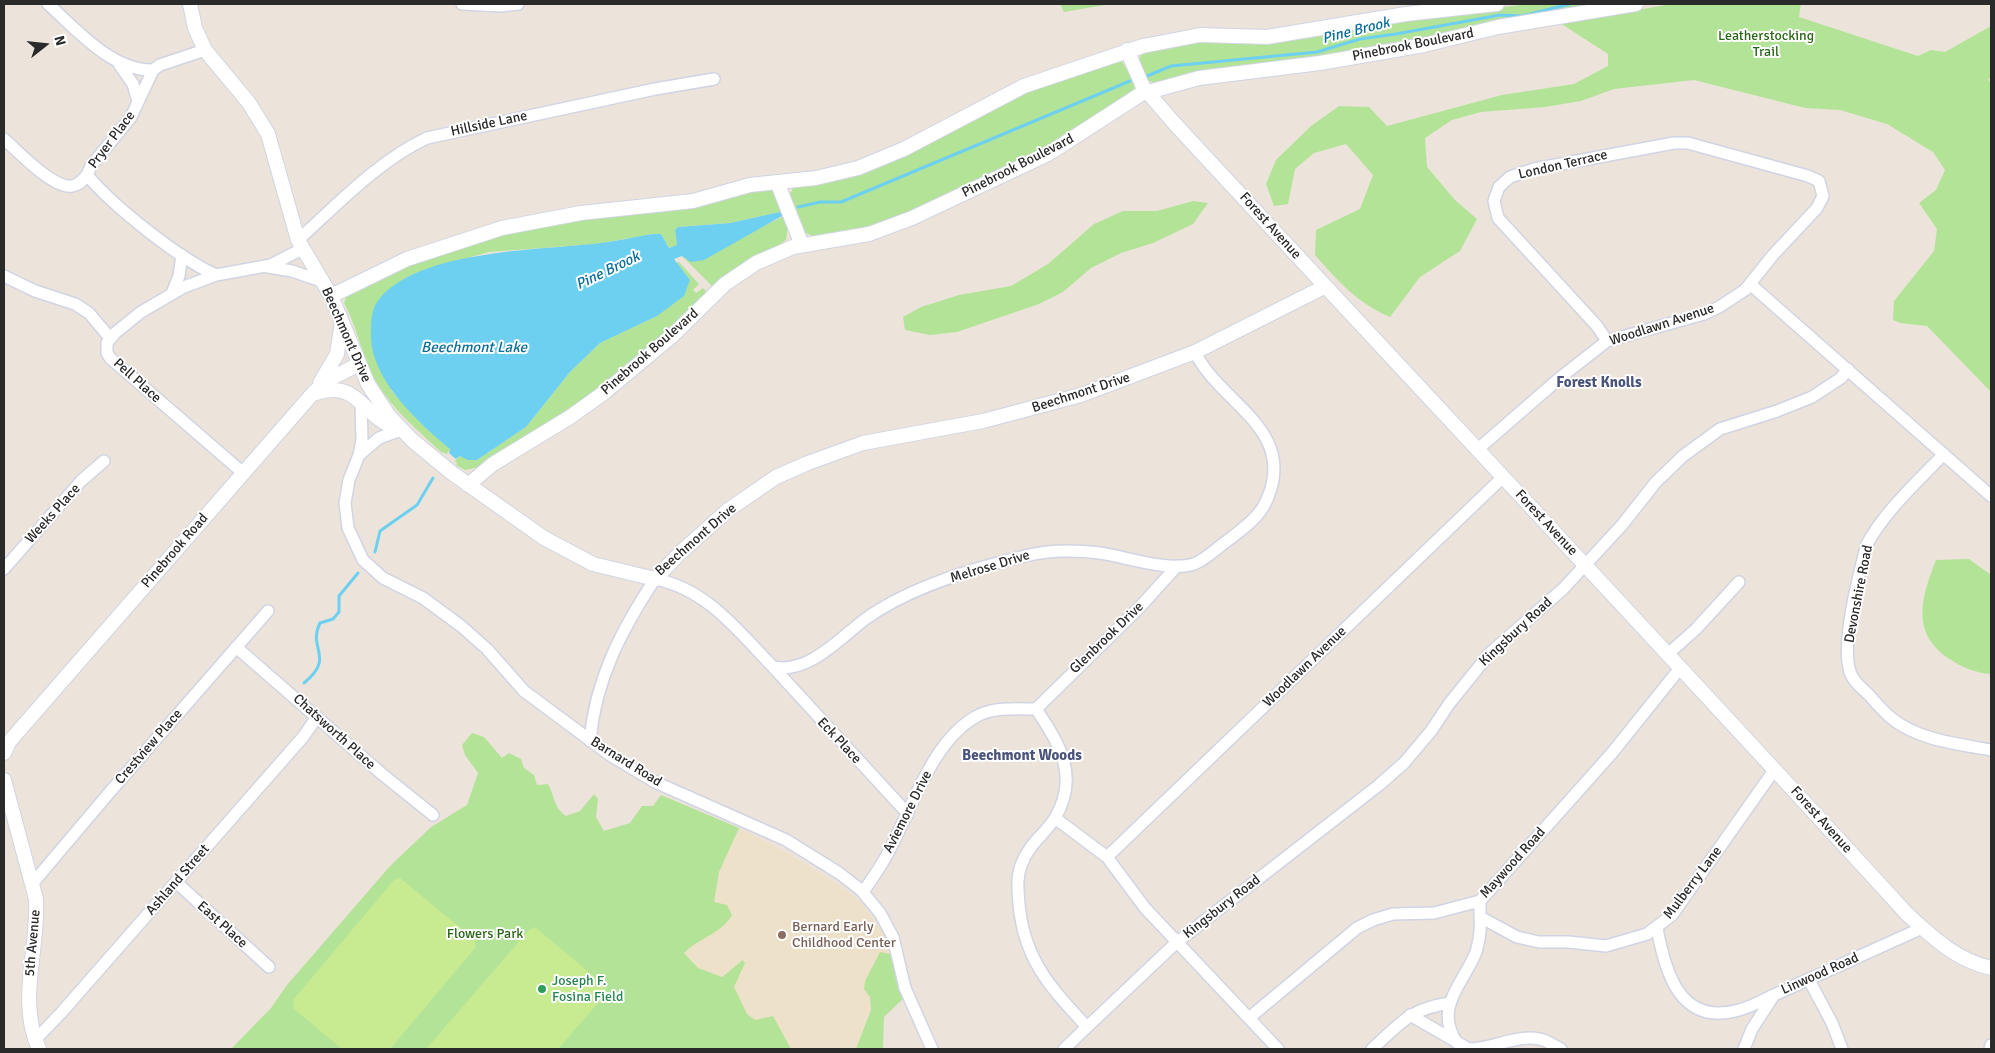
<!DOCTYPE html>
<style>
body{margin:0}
#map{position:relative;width:1995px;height:1053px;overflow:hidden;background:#ece4db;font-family:Signika,sans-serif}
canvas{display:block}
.frame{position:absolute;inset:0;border:5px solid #2a2a2a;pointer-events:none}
.north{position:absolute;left:20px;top:20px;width:50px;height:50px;-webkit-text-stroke:4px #fff;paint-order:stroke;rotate:74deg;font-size:14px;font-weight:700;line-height:20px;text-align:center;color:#2a2a2a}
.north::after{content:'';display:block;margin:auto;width:18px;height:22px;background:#2a2a2a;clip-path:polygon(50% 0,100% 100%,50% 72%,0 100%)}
</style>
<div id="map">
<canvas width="1995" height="1053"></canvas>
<div class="frame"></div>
<div class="north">N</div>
</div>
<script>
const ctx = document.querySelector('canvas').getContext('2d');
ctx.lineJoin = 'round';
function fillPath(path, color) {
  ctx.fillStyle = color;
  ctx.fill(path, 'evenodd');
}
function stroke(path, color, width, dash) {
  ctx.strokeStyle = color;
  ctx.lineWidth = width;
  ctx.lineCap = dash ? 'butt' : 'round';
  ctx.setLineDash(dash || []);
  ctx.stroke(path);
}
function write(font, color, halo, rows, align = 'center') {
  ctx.font = font + ' Signika,sans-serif';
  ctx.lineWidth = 4;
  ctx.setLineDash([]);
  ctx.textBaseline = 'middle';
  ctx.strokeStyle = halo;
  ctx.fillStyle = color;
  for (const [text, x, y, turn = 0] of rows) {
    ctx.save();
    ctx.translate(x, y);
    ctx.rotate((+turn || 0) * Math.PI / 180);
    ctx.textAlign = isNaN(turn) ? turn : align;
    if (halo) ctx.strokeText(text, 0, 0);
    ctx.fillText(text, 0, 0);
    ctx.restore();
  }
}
fillPath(new Path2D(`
 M731 824 786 852 839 885 861 902 882 931 893 962 876 1017 859 1049H782L735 1011 684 953 678 931Z`), '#eee1ca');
fillPath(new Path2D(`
 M1060 4H1111L1064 12Z
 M1531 4H1614L1447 36 1156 84C1143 81 1132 60 1145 51L1192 39Z
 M1672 4H1801L1799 17 1918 56 1931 50 1945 52 1991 26V77L1988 80 1991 82V392L1927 326 1900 323 1893 320 1894 301 1934 251 1937 229 1919 203 1936 190 1945 170 1933 152 1887 124 1840 110 1805 108 1694 80 1614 89 1581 101 1545 107 1481 112 1452 120 1425 138 1427 167 1455 200 1477 219 1460 251 1420 277 1390 317C1356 302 1339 282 1315 255L1316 230 1360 209 1373 175 1346 144 1314 153 1295 169 1288 204 1274 206 1266 184 1276 160 1311 126 1339 106 1369 107 1387 126 1502 95 1574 84 1608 66V54L1560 23Z
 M1121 60 1134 82V95L1074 135 897 222 817 238 806 233 790 194 793 188 1041 86Z
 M768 190H773C781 206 791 222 786 240L715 289 682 256 754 231 782 217 780 212 730 223 678 227 675 230 677 245 669 248 661 234H653L596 244 489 252 439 266 406 278 391 390 420 422 450 449 447 454 441 452C413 426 385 403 369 368 360 346 355 323 344 303L347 295 401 265 503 231 736 192Z
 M1193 201 1208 203 1193 224 1153 243 1121 253 1091 268 1063 292 1039 304 957 332 930 335 905 330 903 317 921 307 959 295 1011 286 1048 264 1094 224 1123 211H1157Z
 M679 262 699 284 693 290 696 293 703 288 708 293 680 324 606 386 480 467 465 470 456 465 457 463 455 461 460 456 477 460 526 427 570 372 600 343 657 316 690 280 675 263Z
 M1969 559 1991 575V674C1975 673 1961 667 1948 658 1910 632 1922 596 1936 560Z
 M472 733 484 737 502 758 509 753 521 759 524 768 534 775 537 785 548 784C555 796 553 807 566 816L580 811 594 794 598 799 596 817 604 831 630 823 642 806H653L661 795 739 828 719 872 714 902 727 905 732 915C721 934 700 937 684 953L698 968 722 977 743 960 745 963 734 987 747 1014 755 1020 773 1016 791 1049H231L271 1008 287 985 390 866 431 827 467 805 478 773 465 755 462 745Z
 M880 952 890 954 903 999 884 1017 883 1049H856L871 1010 870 997 864 989 865 981Z`), '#b3e397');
fillPath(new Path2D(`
 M400 878 474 939 476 947 390 1049H342L294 1009 293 1000 394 880Z
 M535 927 603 984 606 989 605 995 558 1049H426L529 930Z`), '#c8eb92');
fillPath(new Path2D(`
 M780 212 782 216 704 260 691 262 682 256 674 259 690 280 684 296 657 316 600 343 570 372 526 427 477 460H468L460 456 456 459 449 453 450 449C418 422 370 379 371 334 371 321 371 308 380 298 420 251 535 250 593 244 613 242 633 237 653 234H661L669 248 677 245 675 230 678 227 730 223Z`), '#6dd0f0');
stroke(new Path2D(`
 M1147 76 1171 66 1317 52 1360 39 1396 34 1500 15 1522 16 1570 4
 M798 207 820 202H841L1130 81
 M375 552 380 531 417 505 433 478
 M304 683C336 657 307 649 320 623L333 619 339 612V596L358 573`), '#6dd0f0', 3);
const minor = new Path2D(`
 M48 4C77 30 112 71 153 70
 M462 4 500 6 518 4
 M205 50 160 65 153 70 131 117 91 166 87 175C114 207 178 258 216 275
 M119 64 133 84 138 102
 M4 139C18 151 53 189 72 186 79 185 83 180 87 175
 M298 240C338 204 378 161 427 138L655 89 714 79
 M268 267 292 271 324 282
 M4 276 35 291 75 304 89 313 110 338
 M1750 284 1991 496
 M172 293 179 276 182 255
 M361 404 362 440 359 455 349 480 345 503 348 528 363 560 383 578 423 598 461 626 487 649 524 691 610 755 655 782 786 840 839 873 861 890 880 913 893 937 905 988 932 1049
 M1478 449 1561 377 1607 341 1704 314 1719 307 1745 290 1773 255 1817 208 1823 196 1819 181 1808 176 1688 143H1674L1534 169 1510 177 1499 187 1494 201 1498 218 1597 326 1607 341
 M1944 454C1917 482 1886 510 1867 544 1859 574 1842 639 1849 668 1851 680 1861 687 1869 695 1876 703 1883 711 1890 717 1917 740 1958 744 1991 750
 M359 455 379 438 401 430
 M242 472 110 358 107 353V343L115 333 141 312 184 287 216 275 271 265 302 249
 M4 569 81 481 104 461
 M236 647 382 774 433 815
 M1669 653 1696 629 1739 582
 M773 667 908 814
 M1036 709 1139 608 1177 566
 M590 741C595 680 622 629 655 579 707 589 738 631 773 667 808 674 838 640 864 620 906 589 974 568 1025 556 1048 550 1076 550 1100 553 1127 557 1168 572 1194 564 1207 559 1219 546 1231 538 1246 526 1261 516 1268 497 1296 428 1219 403 1195 352
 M1055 818 1107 857 1145 908 1278 1049
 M1107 857 1503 477
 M176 882 269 967
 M32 884 109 793 268 611
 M863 892C874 876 885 861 893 843 914 802 935 737 979 715 997 707 1017 709 1036 709 1059 743 1080 776 1055 818 1045 834 1029 844 1022 863 1016 877 1018 890 1019 904 1024 960 1051 988 1087 1027L1177 942 1379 785 1404 763 1431 731 1449 704 1490 653 1563 589 1622 525 1656 482 1683 456 1720 429 1777 411 1812 397 1841 378 1848 369
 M1480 901V917L1517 937 1539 942H1569L1606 946 1647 934 1672 915 1775 769
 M1657 928C1665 972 1680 1027 1739 1010 1751 1007 1763 1000 1774 995
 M1809 980 1832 1023 1842 1049
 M1410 1015 1469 1049C1491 1049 1519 1034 1539 1039 1547 1040 1554 1046 1561 1049
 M1249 1018 1357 928 1373 920 1393 914 1434 913 1480 901 1612 753 1681 667
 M35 1040 61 1013 303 737 317 717
 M1457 1043C1433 1007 1464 983 1476 952 1479 942 1481 928 1480 917
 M1064 1049 1087 1027
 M1372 1049C1401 1023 1409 1009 1450 1003
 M1744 1049 1752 1029 1774 995 1922 928
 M1990 1049 1991 1045`);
const tertiary = new Path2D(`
 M190 4 195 28 205 50 249 103 268 134 298 240 331 296 368 384 389 416 412 440 452 473 544 538 593 564 655 579 680 553 728 510 776 477 808 463 863 443 983 421 1081 395 1195 352 1324 287
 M1127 50 1143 87 1175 124C1419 388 1665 649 1907 914 1932 937 1956 960 1991 968
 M777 182 802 245
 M331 296 407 259 502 228 581 213 693 201 750 185 816 178 858 168 904 149 1024 86 1143 46 1200 35 1267 37 1406 14 1497 4
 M320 383 337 354 342 322
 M316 393C360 379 361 417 398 429
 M468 485 493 464 570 417 605 392 672 336 725 284 756 263 793 247 869 234 912 218 1048 154 1141 94 1199 78 1320 63 1424 45 1498 27 1636 4
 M4 753 9 742 314 392 328 380 359 364
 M4 780 36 899C39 949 17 1001 39 1049`);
stroke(minor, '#d0d4e3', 14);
stroke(tertiary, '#d0d4e3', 16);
stroke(minor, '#fff', 11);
stroke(tertiary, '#fff', 14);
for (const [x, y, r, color] of [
 [782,935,5,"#8d6e63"],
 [542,989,5,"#2e9e5b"]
]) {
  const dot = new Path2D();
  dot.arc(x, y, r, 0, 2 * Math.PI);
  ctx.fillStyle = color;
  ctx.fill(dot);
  stroke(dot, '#fff', 2);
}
write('14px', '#2b6719', '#fff', [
 ["Leatherstocking",1766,36],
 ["Trail",1766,52],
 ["Flowers Park",485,934]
]);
write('14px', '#2a2a2a', '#fff', [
 ["Pinebrook Boulevard",1413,45,-11],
 ["Hillside Lane",489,124,-12],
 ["Pryer Place",112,140,-53],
 ["London Terrace",1563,165,-13],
 ["Pinebrook Boulevard",1018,166,-27],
 ["Forest Avenue",1270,226,48],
 ["Woodlawn Avenue",1662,325,-18],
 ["Beechmont Drive",346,335,66],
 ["Pinebrook Boulevard",650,352,-41],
 ["Pell Place",137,381,42],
 ["Beechmont Drive",1081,393,-18],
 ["Weeks Place",53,514,-48],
 ["Forest Avenue",1546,523,47],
 ["Beechmont Drive",696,540,-41],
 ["Pinebrook Road",175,551,-49],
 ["Melrose Drive",990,567,-17],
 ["Devonshire Road",1859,594,-79],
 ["Kingsbury Road",1516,632,-43],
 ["Glenbrook Drive",1107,638,-44],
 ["Woodlawn Avenue",1305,667,-44],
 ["Chatsworth Place",334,732,42],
 ["Eck Place",839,741,47],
 ["Crestview Place",149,747,-49],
 ["Barnard Road",626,762,32],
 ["Aviemore Drive",908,812,-63],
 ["Forest Avenue",1821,820,48],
 ["Maywood Road",1513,863,-48],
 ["Ashland Street",178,880,-49],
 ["Mulberry Lane",1693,883,-53],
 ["Kingsbury Road",1222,907,-38],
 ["East Place",222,925,42],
 ["5th Avenue",33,943,-85],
 ["Linwood Road",1820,974,-24]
]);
write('14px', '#785e54', '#fff', [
 ["Bernard Early",792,927],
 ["Childhood Center",792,943]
], 'left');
write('14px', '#27864d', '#fff', [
 ["Joseph F.",552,981],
 ["Fosina Field",552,997]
], 'left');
write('italic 15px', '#0c6e9b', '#fff', [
 ["Pine Brook",1356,31,-14],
 ["Pine Brook",608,271,-26],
 ["Beechmont Lake",474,348]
]);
write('bold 15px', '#4a547b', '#fff', [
 ["Forest Knolls",1599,383],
 ["Beechmont Woods",1022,756]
]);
</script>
